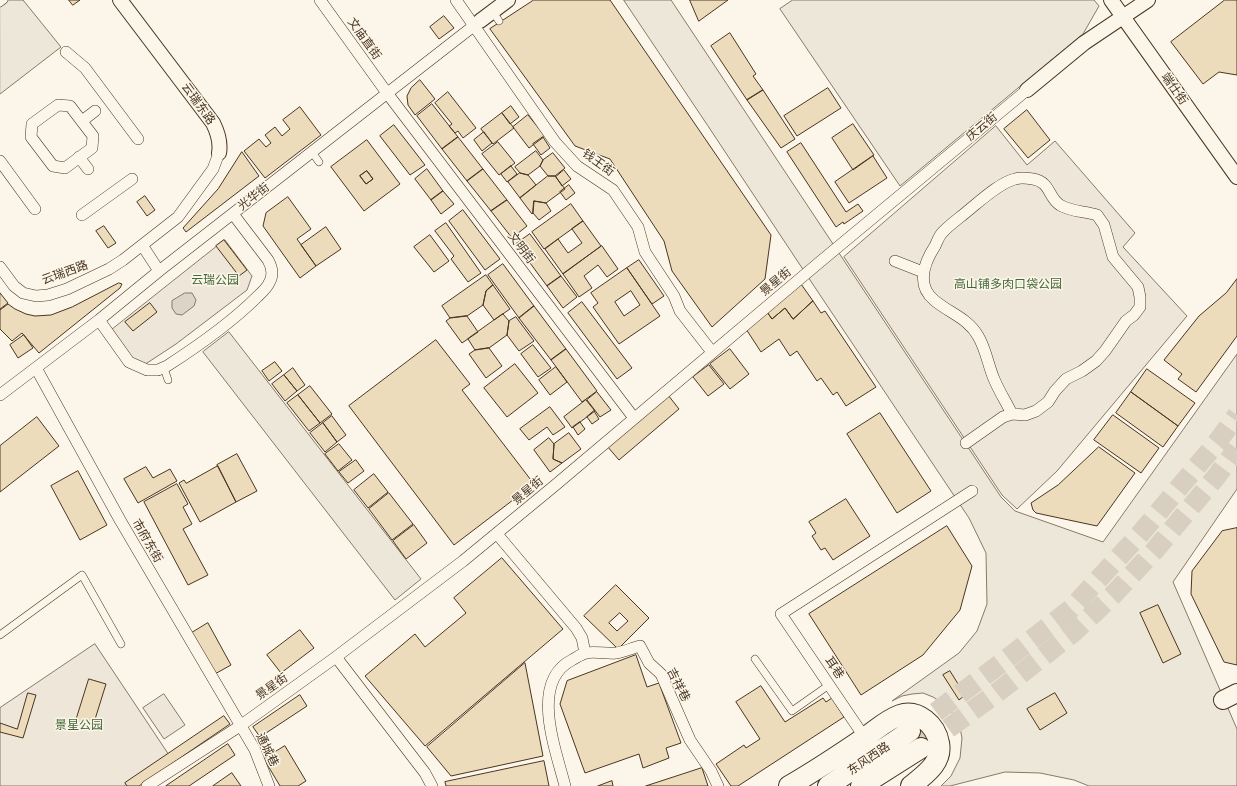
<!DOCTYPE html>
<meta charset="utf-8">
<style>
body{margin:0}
canvas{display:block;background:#fbf6e9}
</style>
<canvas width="1237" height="786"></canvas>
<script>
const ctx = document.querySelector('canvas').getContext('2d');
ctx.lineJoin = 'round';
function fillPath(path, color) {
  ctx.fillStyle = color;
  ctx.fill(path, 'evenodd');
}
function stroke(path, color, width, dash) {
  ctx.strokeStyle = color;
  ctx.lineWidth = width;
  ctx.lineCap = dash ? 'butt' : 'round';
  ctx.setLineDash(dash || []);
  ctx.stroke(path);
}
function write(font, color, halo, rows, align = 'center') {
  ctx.font = font + ' "Fira Sans","Noto Sans SC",sans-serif';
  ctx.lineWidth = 3;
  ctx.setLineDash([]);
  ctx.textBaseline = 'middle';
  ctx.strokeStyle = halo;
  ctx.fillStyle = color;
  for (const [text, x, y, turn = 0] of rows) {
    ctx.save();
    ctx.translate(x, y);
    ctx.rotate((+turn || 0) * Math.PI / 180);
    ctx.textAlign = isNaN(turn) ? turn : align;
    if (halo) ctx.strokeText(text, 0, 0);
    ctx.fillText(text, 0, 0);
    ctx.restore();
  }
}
const green = new Path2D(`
 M996 126 1027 165 1055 141 1135 233 1123 247 1187 316 1057 471 1017 509 1002 495 844 257Z
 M225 240 252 276 247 290 176 344 144 365 129 360 109 332Z
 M95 644 169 755 124 786H0V708Z
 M164 694 185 725 164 739 143 708Z`);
fillPath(green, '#ede6d9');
stroke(green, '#887966', 1);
const parking = new Path2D(`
 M0 0H23L61 47 0 94Z
 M624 0H671L1001 497 1015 511 1103 542 1237 354V489L1173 582 1237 729V786H1089L1074 780 1040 773 1005 772 950 786H941L951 776 960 758 962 738 960 728 956 719 950 710 942 703 933 697 923 693 912 694 902 696 892 701 959 653 977 631 987 604 986 553 969 518 806 274 708 126Z
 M793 0H1094L1099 6 1083 34 900 186 780 9Z
 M229 332 421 579 395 600 203 352Z`);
fillPath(parking, '#ede7d9');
stroke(parking, '#887966', 1);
const water = new Path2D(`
 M185 293H192L196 300 194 306 182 315 176 314 172 308V301Z`);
fillPath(water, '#dcd4c6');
stroke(water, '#887966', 1);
const building = new Path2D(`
 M69 0H80L73 5Z
 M534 0H610L771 235 765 279 712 327 672 271 664 241 610 159 575 146 490 29Z
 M690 0H728L699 21Z
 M1225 0H1237V75L1219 72 1203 84 1171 42Z
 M444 16 454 28 439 39 430 27Z
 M730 33 756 74 753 76 763 90 747 100 711 46Z
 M420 80 435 99 415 115 408 105 407 96 411 88Z
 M828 88 841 108 797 136 784 116Z
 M763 90 795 139 781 148 747 100Z
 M448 92 476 128 463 138 458 131 455 133 449 126 452 124 435 103Z
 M432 104 458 137 442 149 417 116Z
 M511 106 519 117 510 124 502 113Z
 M300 107 321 135 265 178 244 151 259 139 266 147 271 143 265 135 275 127 282 136 290 129 283 120Z
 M1027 110 1050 140 1028 158 1004 129Z
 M502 113 514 128 493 144 481 129Z
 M528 115 545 136 529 148 513 127Z
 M853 124 874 155 853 170 832 138Z
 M394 125 425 165 410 175 380 136Z
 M484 132 492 143 482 151 474 140Z
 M458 137 483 169 467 181 442 149Z
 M543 137 550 148 541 155 533 144Z
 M367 140 400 184 364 211 331 167ZM367 171 373 179 366 184 360 176Z
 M498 142 515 163 499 175 482 154Z
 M801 143 846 212 858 204 863 211 844 224 843 222 836 227 787 152Z
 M536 151 543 160 540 166 528 175 520 173 515 167Z
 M242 152 259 176 186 232 183 228 218 189Z
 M553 153 565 168 555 176H548L540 166 543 160Z
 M873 156 887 178 849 203 835 182Z
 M511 166 517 174 507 182 501 174Z
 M427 169 443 191 431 200 415 179Z
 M483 169 507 200 491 211 467 181Z
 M564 170 571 179 562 186 556 177Z
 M367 171 373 179 366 184 360 176Z
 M520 173 528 175 536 185 520 198 508 182Z
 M548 176H555L565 189 546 203 534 201 533 213 532 214 520 198Z
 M569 185 575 193 566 200 560 192Z
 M443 191 454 204 441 214 431 200Z
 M145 196 155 210 147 216 137 202Z
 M288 197 311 229 297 239 316 266 300 278 263 226 266 213Z
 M507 200 527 226 512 238 491 211Z
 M534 201 546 203 551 211 539 220 533 213Z
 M571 204 583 221 544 249 532 232Z
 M463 210 500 259 485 270 449 221Z
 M583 221 601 246 563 274 545 249 558 239 568 253 582 243 572 229Z
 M446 223 481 273 468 282 451 259 454 256 435 231Z
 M104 226 116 243 108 248 96 231Z
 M326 227 341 249 316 266 301 245Z
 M530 234 561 276 547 286 516 244Z
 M430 235 449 261 434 272 414 247Z
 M224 240 247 270 239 276 216 246Z
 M602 246 618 269 607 277 598 265 584 276 592 288 579 297 563 274Z
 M639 260 664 296 652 304 627 268Z
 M503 264 534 306 519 318 488 275Z
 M627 268 660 316 619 344 593 307 598 303 591 293ZM631 291 640 305 624 316 615 302Z
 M486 275 493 285 486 291 483 305 467 316 450 318 442 306Z
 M561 276 577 297 563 308 547 286Z
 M1237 279V336L1196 392 1178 379 1182 374 1164 360 1199 316 1226 293Z
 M119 283 122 284 120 288 39 353 22 333 12 341 0 329V310L8 304 15 309 26 314 35 316 51 315 72 307Z
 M801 284 813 301 793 319 785 308 772 319 767 312Z
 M493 285 510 309 494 320 483 305 486 291Z
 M0 293 8 303 0 309Z
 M813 301 821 313 825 311 876 387 846 406 837 392 833 395 821 378 817 381 797 351 790 356 779 339 761 352 746 329 767 312 772 319 785 308 793 319Z
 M582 302 632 368 617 379 568 313Z
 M150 303 157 312 133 331 125 322Z
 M534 306 566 349 551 360 519 318Z
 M503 314 509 321 507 335 489 348 475 350 468 339Z
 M467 316 478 332 462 343 446 321 450 318Z
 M516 317 534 341 519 351 507 335 509 321Z
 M24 335 33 348 18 358 10 345Z
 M436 340 470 384 462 390 534 484 454 545 349 406Z
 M533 345 551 368 538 377 521 354Z
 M489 348 502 366 486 378 469 354 475 350Z
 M566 349 597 391 582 402 551 360Z
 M730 349 749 374 730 389 710 364Z
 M275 362 282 371 269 381 262 371Z
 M515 364 538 393 507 417 484 388Z
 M709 365 724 384 708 396 693 377Z
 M556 367 567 382 550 395 539 380Z
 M293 368 305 385 297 391 284 375Z
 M1147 369 1195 403 1178 426 1131 392Z
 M284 375 297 391 285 401 272 384Z
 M310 386 332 414 320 423 298 395Z
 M597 392 611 410 600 417 587 400Z
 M1131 392 1178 426 1163 447 1116 413Z
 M298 395 320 423 309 431 287 403Z
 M668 395 679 409 619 460 607 446Z
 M586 400 595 411 572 428 564 417Z
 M550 407 565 427 553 435 547 427 529 440 520 429Z
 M594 411 599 419 592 424 587 417Z
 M880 413 931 491 897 513 847 434Z
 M1113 415 1159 448 1141 473 1094 440Z
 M332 416 346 435 337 442 323 423Z
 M37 417 59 446 0 492V446Z
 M580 422 585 429 578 435 573 427Z
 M323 423 337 442 325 452 310 433Z
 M569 433 581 449 562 463 553 459 554 444Z
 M549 438 554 444 553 459 562 463 550 472 534 450Z
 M339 444 352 460 338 471 325 454Z
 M1099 447 1135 473 1097 526 1036 513 1033 510 1031 503 1058 485Z
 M237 454 257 491 236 502 217 465Z
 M356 460 364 471 348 483 339 472Z
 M218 466 236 502 200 522 179 483 184 480 186 483Z
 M146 467 153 478 170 469 177 481 138 503 124 479Z
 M78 471 107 525 80 540 51 486Z
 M374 474 388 492 368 508 354 490Z
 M177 484 188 504 183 507 192 524 183 529 208 575 188 585 144 502Z
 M389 493 413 524 392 540 369 509Z
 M846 499 870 536 833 560 825 548 821 550 812 536 816 533 809 522Z
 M414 525 427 543 406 559 393 541Z
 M947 526 972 566 960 610 923 655 861 695 809 614Z
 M1237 528V665L1224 662 1191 594 1192 571 1222 531Z
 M502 558 563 629 425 746 365 676 415 634 425 647 466 613 454 598Z
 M616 585 649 618 618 649 584 616ZM620 613 628 621 617 631 609 623Z
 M1158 605 1181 654 1163 663 1140 613Z
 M208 623 231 665 213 675 190 634Z
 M300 630 314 648 281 673 267 655Z
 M636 655 647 687 659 683 681 743 666 748 669 758 643 768 639 754 585 773 560 704 567 681Z
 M525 663 543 756 451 776 427 747Z
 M950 671 965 695 959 700 943 675Z
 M89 679 106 684 92 729 75 724Z
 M761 686 785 722 823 698 826 702 832 698 844 717 738 786H731L716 764 744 745 746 748 760 739 736 702Z
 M28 693 36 695 23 738 0 732V723L17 729Z
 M1055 693 1067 713 1040 730 1027 709Z
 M300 695 307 706 260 737 253 727Z
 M224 716 230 724 139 786H127L125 783Z
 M228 744 235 755 189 786H166Z
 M285 746 306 781 298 786H280L264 759Z
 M544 761 549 786H446L445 782Z
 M702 768 708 786H646Z
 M232 773 241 786H213Z
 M612 781 613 786H598Z`);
fillPath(building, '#ecdcbc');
stroke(building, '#4a3520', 1);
stroke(new Path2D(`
 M912 730 1000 664 1071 609 1141 533 1218 441 1237 415
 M924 746 994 695 1074 632 1112 596 1155 550 1216 477 1237 449`), '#d8cfc1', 20, [20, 10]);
const service = new Path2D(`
 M0 3 4 0
 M493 12 499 21
 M312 152 319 162
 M164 368 168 380
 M0 635 82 575 121 644
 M755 659 792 711 829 685`);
const pedestrian = new Path2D(`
 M320 0 387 93 634 418
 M456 0 555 142 577 166 613 190 638 227 645 252 674 296 680 311 712 352
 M66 52 85 68 138 139
 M58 105 70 106 93 136 92 148 65 168 53 166 31 137 32 124Z
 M82 121 95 111
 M79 157 88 169
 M0 161 35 209
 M82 215 132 179
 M142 245 159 271
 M895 261 923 272
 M0 267 14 286 23 293 36 296 48 295 67 289 109 269 123 260 178 217 213 169 219 153
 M99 320 129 362 147 370H158L167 366C198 346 231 323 257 297 261 293 267 288 269 283 274 275 272 267 268 260L233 214
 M36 368 120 520 255 750 269 786
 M0 395 99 320 159 271 480 21
 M966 443 1003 417 1012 414 1025 415 1036 411 1048 402 1055 391 1066 379 1082 371 1096 361 1105 351 1126 321 1134 315 1140 307V297L1138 287 1113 257 1104 225 1097 215C1085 211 1071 212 1060 205 1048 198 1051 182 1033 179 1027 178 1021 177 1015 179 1001 182 981 200 970 209 961 217 950 224 942 233 939 236 937 242 935 246 924 263 916 285 934 300 949 313 968 318 978 336 986 349 988 365 994 379 999 391 1006 402 1012 414
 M497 534 576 628 582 638 585 653
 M336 657 425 773 432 786
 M865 738 781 614 972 491
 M147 786 240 726 336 657 463 561 553 487 821 261 1027 90
 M565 786C556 750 529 682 572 660 576 658 581 654 586 653 595 651 606 654 616 653 624 652 632 648 640 646L649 663 661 674 690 740 711 771 718 786`);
const minor = new Path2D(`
 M120 0 213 123C218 133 221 142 219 153
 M1111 0 1237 177
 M480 21 508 0
 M1027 90 1084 43 1148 0`);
const tertiary = new Path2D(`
 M1223 700 1237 693`);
const secondary = new Path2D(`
 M789 786C815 771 839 755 864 738 875 731 886 720 900 715 918 709 936 725 939 743 943 763 924 775 911 786
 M828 786 910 731
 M861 786 921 748`);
stroke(service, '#4a3520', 8);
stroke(pedestrian, '#4a3520', 12);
stroke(minor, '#4a3520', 16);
stroke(tertiary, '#4a3520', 20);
stroke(secondary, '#4a3520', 22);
stroke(service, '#fbf6e9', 7);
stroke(pedestrian, '#fbf6e9', 11);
stroke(minor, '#fbf6e9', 14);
stroke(tertiary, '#fbf6e9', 18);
stroke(secondary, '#fbf6e9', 20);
write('12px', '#4a3520', '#fbf6e9', [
 ["文庙直街",364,39,54],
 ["端仕街",1174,89,55],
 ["云瑞东路",198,104,54],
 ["庆云街",982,127,-40],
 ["钱王街",598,163,36],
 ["光华街",254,197,-38],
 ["文明街",521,248,53],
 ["云瑞西路",65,273,-20],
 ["景星街",776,282,-40],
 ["景星街",528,491,-40],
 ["市府东街",147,541,60],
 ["耳巷",834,668,56],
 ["吉祥巷",678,685,63],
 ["景星街",272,687,-35],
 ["通城巷",267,750,64],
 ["东风西路",869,759,-34]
]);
write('12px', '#436837', '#fbf6e9', [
 ["云瑞公园",215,281],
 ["高山铺多肉口袋公园",1008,285],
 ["景星公园",79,726]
]);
</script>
